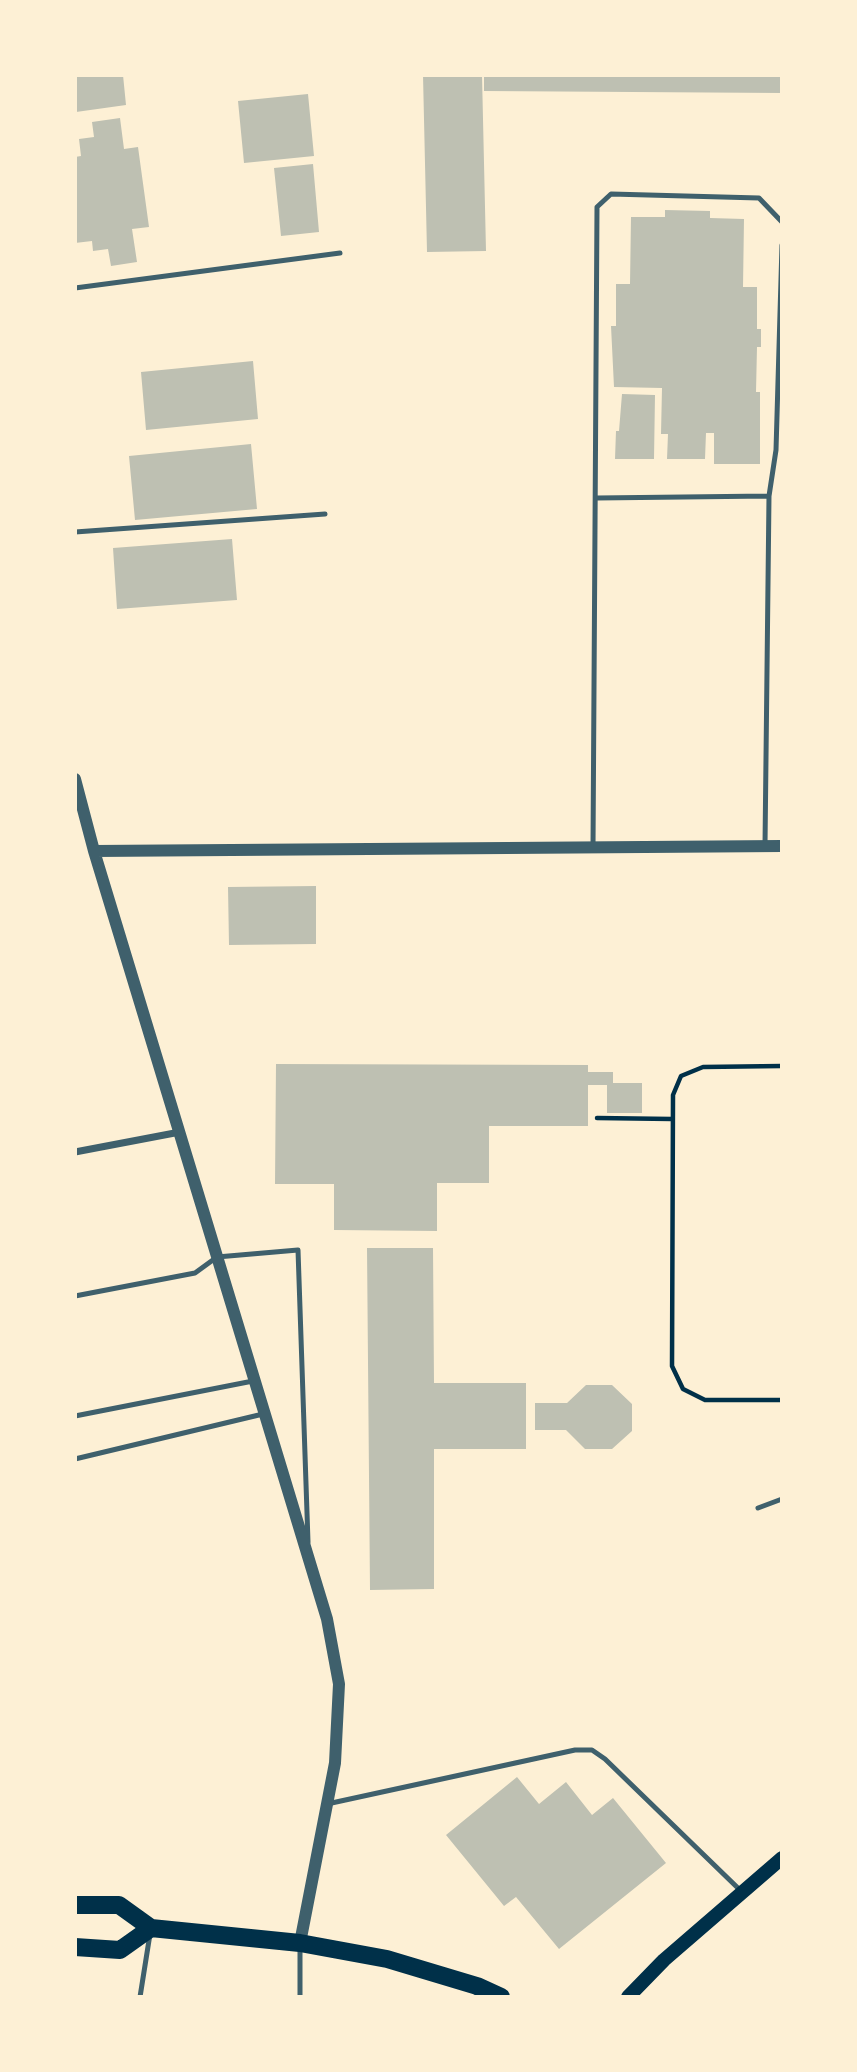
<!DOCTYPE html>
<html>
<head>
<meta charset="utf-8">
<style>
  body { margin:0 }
  #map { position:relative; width:857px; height:2072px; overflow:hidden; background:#fdf0d5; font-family:"Space Grotesk",sans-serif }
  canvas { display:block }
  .frame { position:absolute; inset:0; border:77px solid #fdf0d5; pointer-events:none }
</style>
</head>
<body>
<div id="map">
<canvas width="857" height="2072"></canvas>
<div class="frame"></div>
</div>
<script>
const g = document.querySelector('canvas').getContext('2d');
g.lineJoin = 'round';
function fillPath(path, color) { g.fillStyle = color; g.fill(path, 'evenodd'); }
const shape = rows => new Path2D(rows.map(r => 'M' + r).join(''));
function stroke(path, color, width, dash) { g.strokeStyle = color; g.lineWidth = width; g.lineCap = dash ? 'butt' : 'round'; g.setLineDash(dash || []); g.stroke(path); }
fillPath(shape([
  [75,75,123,75,126,105,76,112],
  [423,75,482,75,486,251,427,252],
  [484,75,782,75,782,93,484,91],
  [308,94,314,156,244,163,238,101],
  [120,118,124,149,138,147,149,227,132,229,137,262,111,266,108,249,93,251,92,241,75,243,75,157,81,156,79,139,94,137,92,122],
  [313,164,319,232,281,236,274,168],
  [665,210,710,211,710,218,744,219,743,287,757,287,757,329,761,329,761,347,757,347,756,392,760,392,760,464,714,464,714,433,706,433,705,459,667,459,668,434,661,434,662,388,614,387,611,326,616,326,616,284,630,284,631,217,665,217],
  [253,361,258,419,146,430,141,372],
  [622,394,655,395,654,459,615,459,616,431,619,431],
  [251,444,257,509,135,520,129,456],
  [232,539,237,600,117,609,113,548],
  [316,886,316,944,229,945,228,887],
  [276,1064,588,1065,588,1072,613,1072,613,1083,642,1083,642,1113,607,1113,607,1085,588,1085,588,1126,489,1126,489,1183,437,1183,437,1231,334,1230,334,1184,275,1184],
  [367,1248,433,1248,434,1383,526,1383,526,1449,434,1449,434,1589,370,1590],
  [586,1385,612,1385,632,1404,632,1431,612,1449,585,1449,566,1430,535,1430,535,1403,567,1403],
  [517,1777,539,1804,566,1782,592,1815,613,1798,666,1863,559,1949,516,1897,504,1906,446,1835]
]), '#bec0b2');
stroke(shape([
  [782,1066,703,1067,681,1076,673,1095,672,1366,683,1389,705,1400,782,1400],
  [597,1118,672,1119]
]), '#003049', 4.5);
stroke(shape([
  [75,288,340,253],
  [597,498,769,496],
  [75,532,325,514],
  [765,845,769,496,776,450,782,245],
  [593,847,597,207,611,194,759,198,782,222],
  [75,1296,195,1273,217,1257,298,1250,308,1542],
  [75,1416,253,1381],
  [75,1459,263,1414],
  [758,1508,782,1499],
  [327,1804,575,1750,592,1750,605,1759,741,1891],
  [140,1997,150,1934],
  [300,1997,300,1946]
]), '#3f606c', 5);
stroke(shape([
  [75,1152,180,1132]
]), '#3f606c', 7);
stroke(shape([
  [75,779,94,851,327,1619,339,1684,335,1763,300,1943],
  [94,851,782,846]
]), '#3f606c', 12);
stroke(shape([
  [628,1997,664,1960,782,1858]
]), '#003049', 14);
stroke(shape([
  [75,1905,119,1905,151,1928,300,1943,387,1959,477,1986,501,1997],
  [75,1947,120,1950,151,1928]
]), '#003049', 18);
</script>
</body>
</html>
